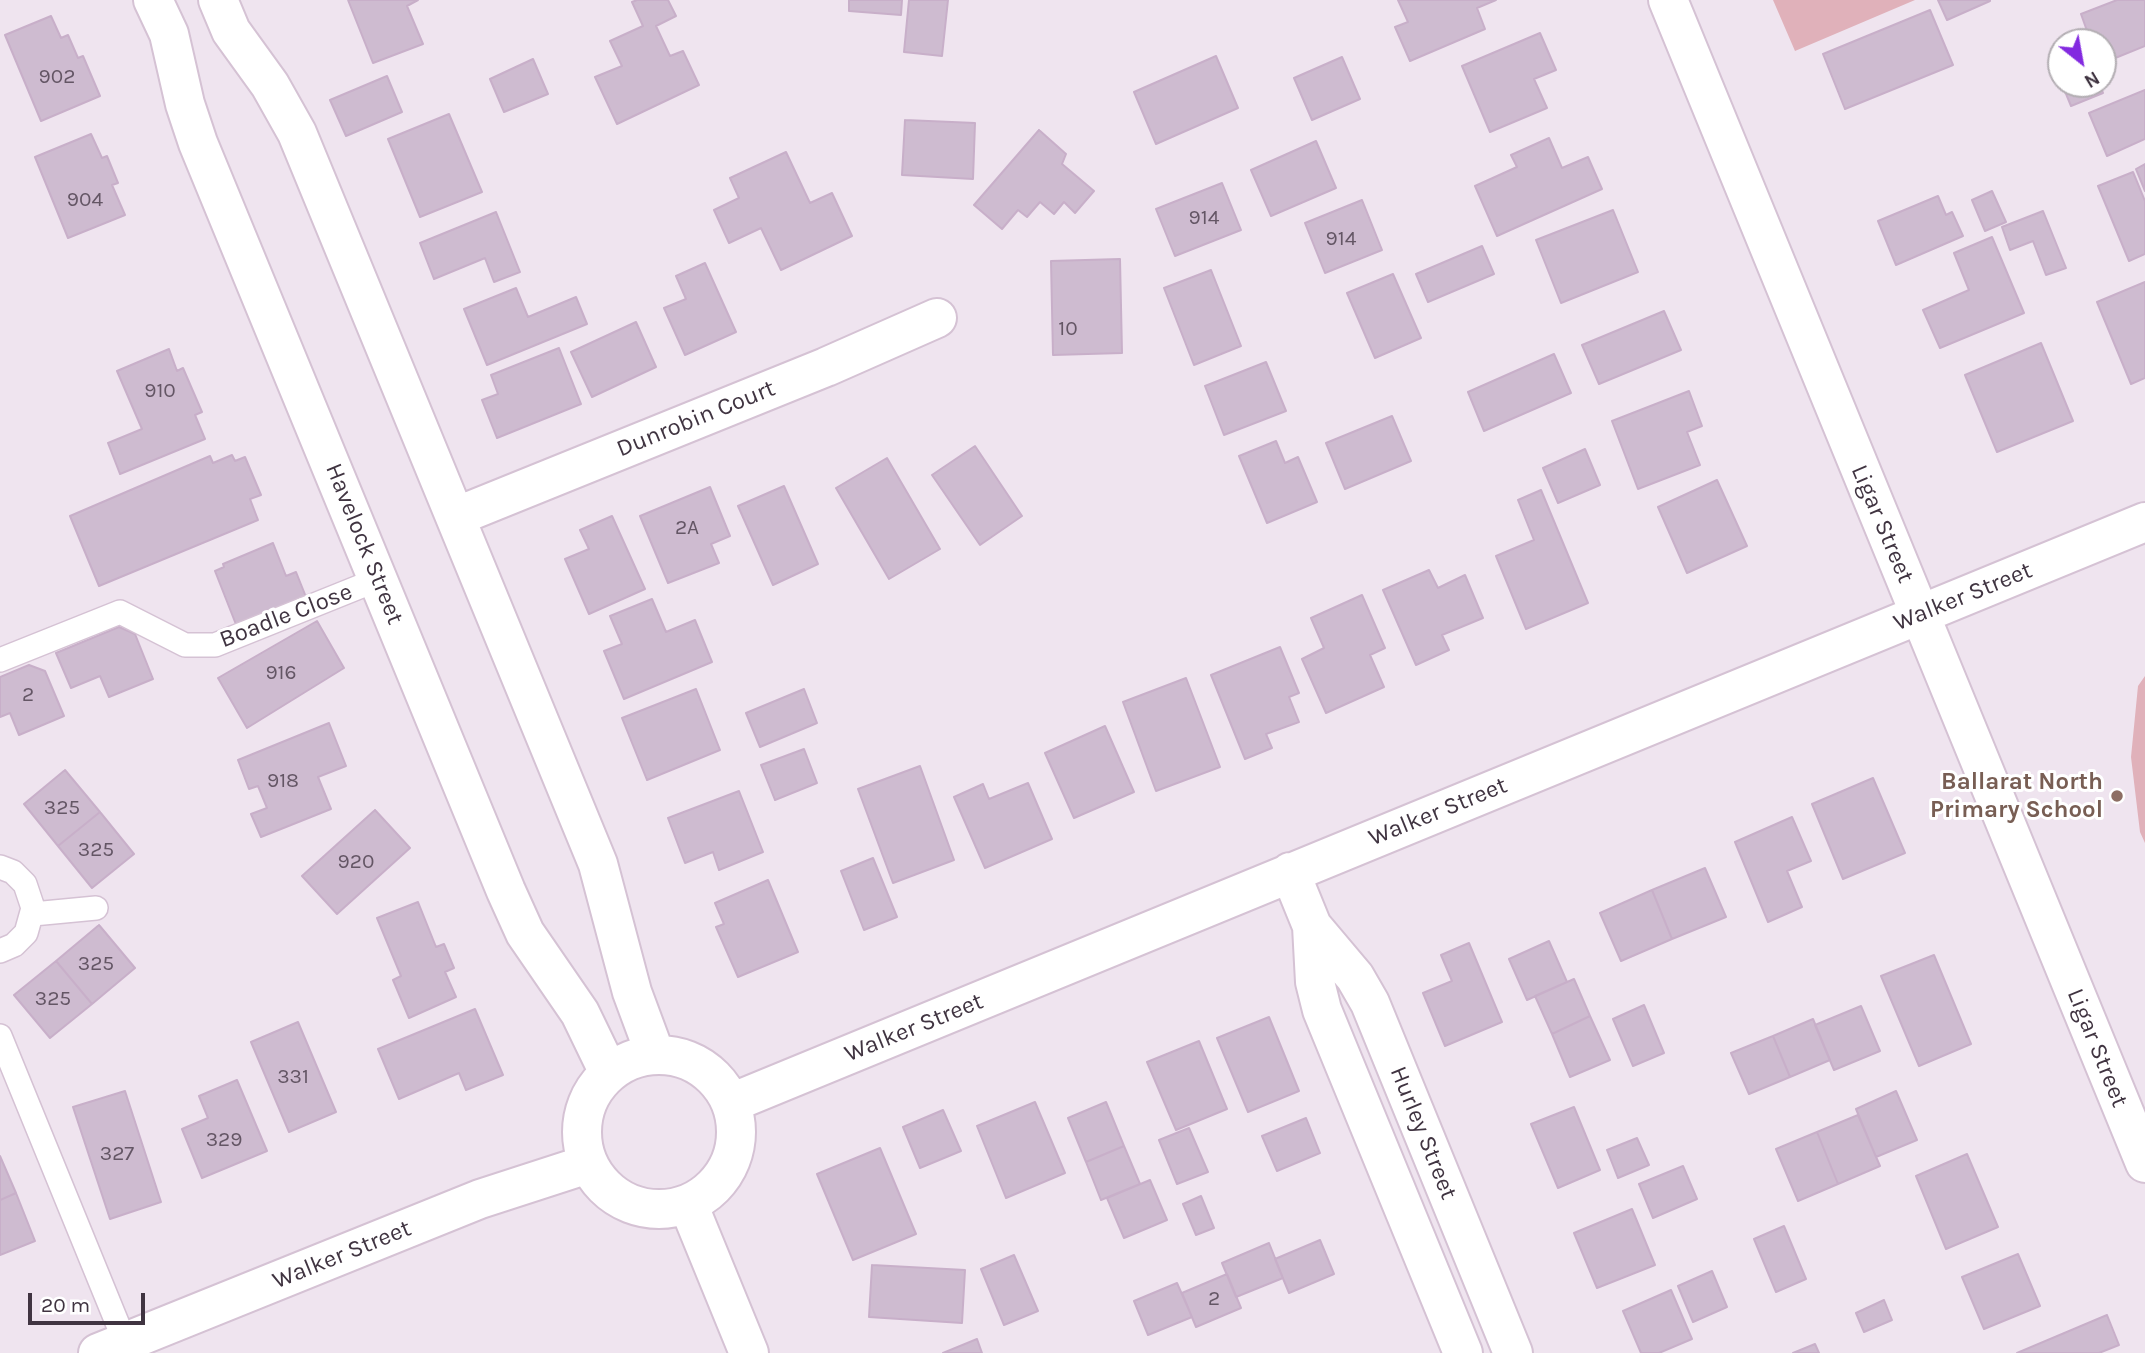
<!DOCTYPE html>
<html>
<head>
<meta charset="utf-8">
<style>
  body { margin:0 }
  #map { position:relative; width:2145px; height:1353px; overflow:hidden; background:#efe4ef; font-family:Karla,sans-serif }
  canvas { display:block }
  .north { position:absolute; left:2047px; top:28px; width:70px; height:70px; box-sizing:border-box; background:#fff; border:2px solid #b3aeb3; border-radius:50%; rotate:149deg; font-size:19px; font-weight:700; line-height:28px; text-align:center; color:#403441 }
  .north::after { content:''; display:block; margin:auto; width:24px; height:32px; background:#832ae0; clip-path:polygon(50% 0,100% 100%,50% 72%,0 100%) }
  .scale { position:absolute; left:28px; top:1293px; width:117px; height:32px; box-sizing:border-box; border:4px solid #403441; border-top:0; padding-left:9px; font-size:21px; line-height:24px; white-space:nowrap; color:#403441; -webkit-text-stroke:5px #fff; paint-order:stroke }
</style>
</head>
<body>
<div id="map">
<canvas width="2145" height="1353"></canvas>
<div class="north">N</div>
<div class="scale">20 m</div>
</div>
<script>
const g = document.querySelector('canvas').getContext('2d');
g.lineJoin = 'round';
function fillPath(path, color) { g.fillStyle = color; g.fill(path, 'evenodd'); }
const shape = rows => new Path2D(rows.map(r => 'M' + r).join(''));
function stroke(path, color, width, dash) { g.strokeStyle = color; g.lineWidth = width; g.lineCap = dash ? 'butt' : 'round'; g.setLineDash(dash || []); g.stroke(path); }
function write(font, color, halo, rows, align = 'center') {
  g.font = font + ' Karla,sans-serif'; g.lineWidth = 6; g.setLineDash([]); g.textBaseline = 'middle'; g.strokeStyle = halo; g.fillStyle = color; for (const [text, x, y, turn = 0] of rows) {
    g.save(); g.translate(x, y); g.rotate((+turn || 0) * Math.PI / 180); g.textAlign = isNaN(turn) ? turn : align; if (halo) g.strokeText(text, 0, 0); g.fillText(text, 0, 0); g.restore();
  }
}
fillPath(shape([
  [1773,0,1915,0,1795,51],
  [2145,676,2145,843,2140,832,2131,757,2138,686]
]), '#e0b1ba');
const building = shape([
  [348,0,418,0,407,6,423,44,373,63,348,0],
  [637,0,668,0,676,16,656,26,670,56,683,51,699,85,617,124,595,77,622,66,610,41,643,26,632,2,637,0],
  [849,0,902,0,901,15,849,11,849,0],
  [909,0,948,0,942,56,904,52,909,0],
  [1398,0,1496,0,1477,8,1485,29,1410,61,1395,27,1408,22,1398,0],
  [1938,0,1990,0,1990,1,1947,20,1938,0],
  [2117,0,2145,0,2145,46,2103,63,2103,42,2091,42,2081,14,2117,0],
  [1930,10,1953,65,1845,109,1823,54,1930,10],
  [51,16,61,38,68,35,78,58,83,56,100,96,41,121,5,35,51,16],
  [1540,33,1556,70,1534,79,1547,108,1490,132,1462,66,1540,33],
  [2061,53,2061,81,2051,57,2061,53],
  [1216,56,1238,108,1156,144,1134,92,1216,56],
  [1342,57,1360,99,1312,120,1294,78,1342,57],
  [533,59,548,94,504,112,490,79,533,59],
  [387,76,402,112,346,136,330,100,387,76],
  [2062,84,2100,84,2103,93,2071,106,2062,84],
  [2145,90,2145,139,2107,156,2089,113,2145,90],
  [449,114,482,192,420,217,388,139,449,114],
  [905,120,975,123,973,179,902,175,905,120],
  [1039,130,1066,154,1062,164,1094,191,1075,213,1064,202,1054,214,1040,202,1027,217,1018,210,1002,229,974,205,1039,130],
  [91,134,102,158,107,156,118,183,112,185,125,215,68,238,35,157,91,134],
  [1549,138,1562,168,1588,157,1602,189,1497,236,1475,186,1517,167,1511,155,1549,138],
  [1316,141,1336,188,1271,216,1251,170,1316,141],
  [786,152,810,203,832,193,852,236,781,270,761,228,729,243,714,210,739,198,730,178,786,152],
  [2145,164,2145,191,2136,169,2145,164],
  [2133,172,2145,201,2145,254,2129,261,2098,186,2133,172],
  [1222,183,1241,230,1175,256,1156,209,1222,183],
  [1992,191,2006,222,1985,231,1972,200,1992,191],
  [1938,196,1946,215,1952,212,1963,236,1896,265,1878,221,1938,196],
  [1362,200,1382,250,1325,273,1305,223,1362,200],
  [1613,210,1638,272,1561,303,1536,240,1613,210],
  [2043,211,2066,268,2046,275,2033,241,2010,250,2002,227,2043,211],
  [496,212,520,272,494,282,485,258,434,279,420,243,496,212],
  [1992,237,2024,313,1940,348,1923,310,1969,290,1954,253,1992,237],
  [1482,246,1494,274,1428,302,1416,274,1482,246],
  [1120,259,1122,353,1053,355,1051,261,1120,259],
  [705,263,736,332,685,355,664,308,686,299,676,276,705,263],
  [1211,270,1241,346,1194,365,1164,288,1211,270],
  [1393,274,1421,338,1375,358,1347,293,1393,274],
  [2145,282,2145,378,2131,384,2097,302,2145,282],
  [516,288,528,317,576,297,587,324,487,365,464,309,516,288],
  [1664,311,1681,350,1599,384,1582,345,1664,311],
  [636,322,656,367,592,397,571,352,636,322],
  [2041,343,2073,421,1997,452,1965,375,2041,343],
  [559,348,581,404,497,438,482,400,498,394,491,375,559,348],
  [169,349,177,371,183,368,202,412,195,415,205,439,120,474,108,443,142,429,117,371,169,349],
  [1554,354,1571,393,1484,431,1468,392,1554,354],
  [1266,362,1286,411,1224,435,1205,386,1266,362],
  [1689,391,1702,426,1687,432,1700,465,1638,489,1612,421,1689,391],
  [1392,416,1411,461,1345,489,1326,443,1392,416],
  [1276,441,1285,463,1298,457,1317,502,1267,523,1239,456,1276,441],
  [975,446,1022,516,980,545,932,475,975,446],
  [1585,449,1600,485,1558,503,1543,468,1585,449],
  [232,455,235,461,245,457,261,495,250,499,258,520,99,586,70,516,210,456,213,463,232,455],
  [887,458,940,549,889,579,836,488,887,458],
  [1717,480,1747,546,1687,573,1658,507,1717,480],
  [784,486,818,564,773,585,738,506,784,486],
  [710,487,730,536,711,544,719,563,668,583,640,516,710,487],
  [1541,490,1588,603,1526,629,1496,556,1534,540,1518,500,1541,490],
  [612,516,645,589,589,614,565,559,589,549,580,530,612,516],
  [273,543,286,576,296,572,308,602,237,627,215,571,224,567,223,564,273,543],
  [1429,570,1438,588,1465,575,1483,618,1442,635,1449,650,1416,665,1383,590,1429,570],
  [1362,595,1385,648,1370,655,1384,687,1326,713,1302,659,1324,648,1311,618,1362,595],
  [652,599,666,632,695,620,712,662,624,699,604,651,622,644,610,616,652,599],
  [317,621,344,668,247,728,218,678,317,621],
  [119,627,135,634,153,679,109,697,100,676,71,688,56,653,119,627],
  [1280,647,1299,693,1289,697,1299,722,1266,734,1272,748,1245,759,1211,675,1280,647],
  [29,665,45,671,64,716,19,735,10,713,0,717,0,677,29,665],
  [1186,678,1220,767,1156,791,1123,702,1186,678],
  [696,689,720,750,647,780,622,718,696,689],
  [804,689,817,723,760,747,746,713,804,689],
  [329,723,346,766,318,777,331,809,261,837,251,814,267,808,258,786,249,789,238,760,329,723],
  [1105,726,1134,792,1074,818,1045,753,1105,726],
  [804,749,817,783,775,800,761,765,804,749],
  [920,766,954,860,893,883,858,789,920,766],
  [65,770,100,812,58,846,24,804,65,770],
  [1873,778,1905,853,1843,879,1812,804,1873,778],
  [1028,783,1052,839,985,868,954,797,983,784,989,799,1028,783],
  [739,791,763,852,719,870,713,852,685,863,668,818,739,791],
  [375,810,410,848,337,914,302,876,375,810],
  [100,812,134,854,92,888,58,846,100,812],
  [1792,817,1811,861,1787,871,1802,907,1768,922,1735,842,1792,817],
  [873,858,897,917,864,930,841,871,873,858],
  [1705,868,1726,917,1672,939,1652,890,1705,868],
  [768,880,798,952,738,977,716,927,724,924,715,903,768,880],
  [1652,890,1672,939,1621,961,1600,913,1652,890],
  [418,902,436,947,444,944,454,968,445,972,456,997,409,1018,393,980,401,976,377,918,418,902],
  [99,925,135,968,92,1004,56,961,99,925],
  [1549,941,1567,982,1527,1000,1509,959,1549,941],
  [1469,943,1502,1022,1445,1046,1423,993,1452,981,1441,955,1469,943],
  [1934,955,1971,1044,1919,1066,1881,976,1934,955],
  [56,961,92,1004,50,1038,14,995,56,961],
  [1574,979,1590,1016,1552,1034,1535,996,1574,979],
  [1644,1005,1664,1053,1633,1066,1613,1019,1644,1005],
  [1861,1006,1880,1051,1834,1070,1815,1025,1861,1006],
  [475,1009,503,1075,466,1090,459,1073,399,1099,378,1049,475,1009],
  [1590,1016,1610,1060,1570,1077,1552,1034,1590,1016],
  [1269,1017,1299,1091,1248,1112,1217,1038,1269,1017],
  [1813,1019,1830,1060,1790,1077,1773,1036,1813,1019],
  [298,1022,336,1112,289,1132,251,1042,298,1022],
  [1773,1036,1790,1077,1749,1094,1731,1053,1773,1036],
  [1199,1041,1227,1109,1176,1130,1147,1062,1199,1041],
  [237,1080,267,1151,202,1178,182,1129,208,1118,199,1096,237,1080],
  [125,1091,161,1202,110,1219,73,1107,125,1091],
  [1896,1091,1917,1140,1876,1157,1856,1109,1896,1091],
  [1035,1102,1065,1173,1006,1198,977,1126,1035,1102],
  [1106,1102,1124,1146,1086,1162,1068,1118,1106,1102],
  [1574,1107,1600,1170,1558,1188,1531,1124,1574,1107],
  [943,1110,961,1151,920,1168,903,1127,943,1110],
  [1858,1115,1880,1166,1838,1184,1817,1132,1858,1115],
  [1306,1118,1320,1153,1277,1171,1262,1136,1306,1118],
  [1189,1128,1208,1172,1177,1184,1159,1140,1189,1128],
  [1817,1132,1838,1184,1798,1201,1776,1149,1817,1132],
  [1637,1138,1649,1165,1618,1178,1607,1150,1637,1138],
  [1124,1146,1140,1184,1101,1200,1086,1162,1124,1146],
  [880,1148,916,1234,853,1260,817,1174,880,1148],
  [1967,1154,1998,1227,1946,1249,1916,1176,1967,1154],
  [0,1156,16,1193,0,1200,0,1156],
  [1683,1166,1697,1199,1653,1218,1639,1184,1683,1166],
  [1150,1180,1167,1220,1124,1238,1107,1198,1150,1180],
  [16,1193,35,1241,0,1255,0,1200,16,1193],
  [1201,1196,1214,1228,1196,1235,1183,1204,1201,1196],
  [1632,1209,1655,1265,1597,1288,1574,1233,1632,1209],
  [1784,1226,1806,1279,1776,1292,1754,1239,1784,1226],
  [1320,1240,1334,1274,1289,1293,1275,1259,1320,1240],
  [1269,1243,1283,1278,1236,1297,1222,1263,1269,1243],
  [2018,1254,2040,1306,1984,1329,1962,1277,2018,1254],
  [1014,1255,1038,1311,1004,1325,981,1269,1014,1255],
  [872,1265,965,1270,962,1323,869,1317,872,1265],
  [1712,1271,1727,1307,1693,1322,1678,1286,1712,1271],
  [1227,1274,1241,1308,1196,1327,1182,1293,1227,1274],
  [1177,1283,1192,1317,1148,1335,1134,1301,1177,1283],
  [1671,1290,1692,1339,1659,1353,1641,1353,1623,1311,1671,1290],
  [1884,1300,1892,1320,1864,1332,1856,1313,1884,1300],
  [2107,1315,2119,1345,2099,1353,2017,1353,2107,1315],
  [977,1339,982,1353,943,1353,977,1339],
  [1815,1344,1819,1353,1793,1353,1815,1344]
]);
fillPath(building, '#cebbd0');
stroke(building, '#c8afc9', 2);
const lane = shape([
  [0,660,120,612,185,645,215,645,379,579],
  [0,867,13,872,25,884,33,908,26,933,14,945,0,951],
  [33,914,96,908],
  [0,1036,125,1342]
]);
const street = shape([
  [153,0,169,34,185,104,198,143,506,891,525,933,580,1013,609,1073],
  [218,0,231,31,270,85,297,133,598,864,632,992,655,1054],
  [1668,0,2145,1163],
  [455,517,826,367,937,318],
  [1290,872,1312,926,1355,977,1370,1003,1513,1353],
  [1312,926,1315,982,1322,1010,1463,1353],
  '582 1132a77 77 0 1 1 154 0a77 77 0 1 1-154 0Z',
  [731,1103,2145,522],
  [688,1204,749,1353],
  [98,1353,480,1199,588,1164]
]);
stroke(lane, '#d5c2d4', 26);
stroke(street, '#d5c2d4', 42);
stroke(lane, '#fff', 23);
stroke(street, '#fff', 38);
for (const [x, y, r, color] of [
  [2117,796,7,"#8d6e63"]
]) { const dot = new Path2D(); dot.arc(x, y, r, 0, 2 * Math.PI); g.fillStyle = color; g.fill(dot); stroke(dot, '#fff', 2.5); }
write('21px', '#645665', null, [
  ["902",57,77],
  ["904",85,200],
  ["914",1204,218],
  ["914",1341,239],
  ["10",1068,329],
  ["910",160,391],
  ["2A",687,528],
  ["916",281,673],
  ["2",28,695],
  ["918",283,781],
  ["325",62,808],
  ["325",96,850],
  ["920",356,862],
  ["325",96,964],
  ["325",53,999],
  ["331",293,1077],
  ["329",224,1140],
  ["327",117,1154],
  ["2",1214,1299]
]);
write('24px', '#403441', '#fff', [
  ["Dunrobin Court",696,419,-22],
  ["Ligar Street",1882,524,67],
  ["Havelock Street",364,544,68],
  ["Walker Street",1963,597,-22],
  ["Boadle Close",286,616,-21],
  ["Walker Street",1438,812,-22],
  ["Walker Street",914,1028,-22],
  ["Ligar Street",2097,1048,68],
  ["Hurley Street",1423,1133,68],
  ["Walker Street",342,1255,-22]
]);
write('bold 24px', '#785e54', '#fff', [
  ["Ballarat North",2103,782],
  ["Primary School",2103,810]
], 'right');
</script>
</body>
</html>
